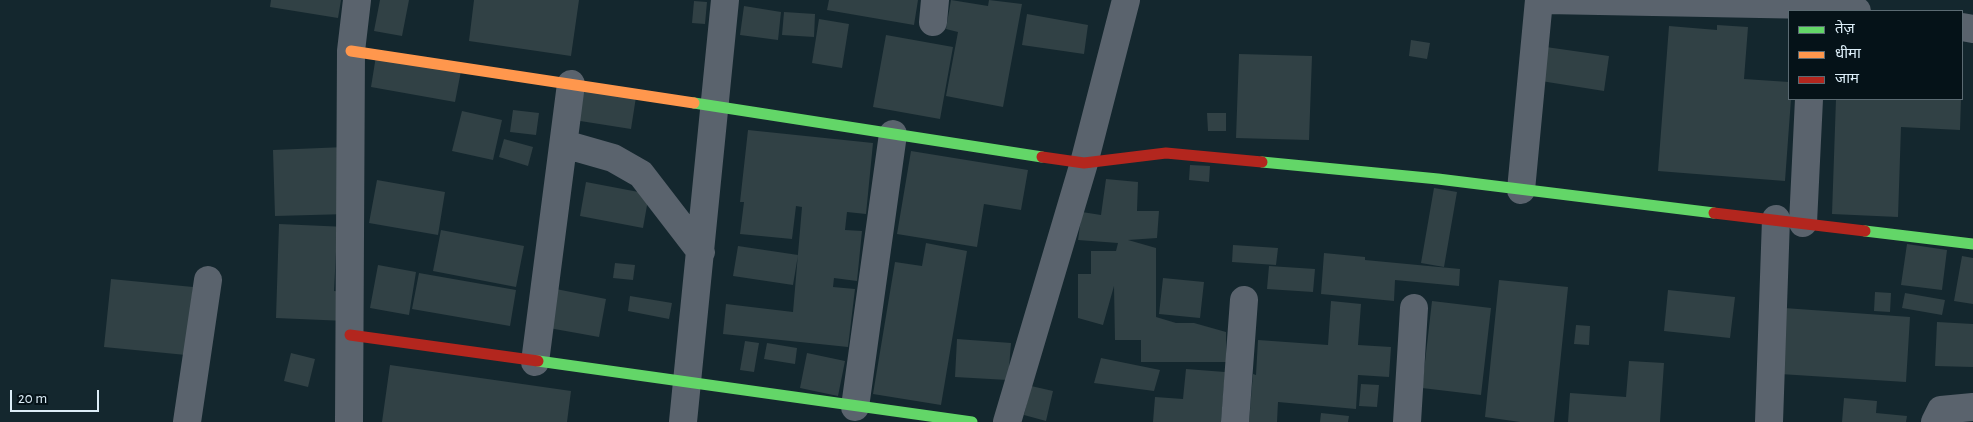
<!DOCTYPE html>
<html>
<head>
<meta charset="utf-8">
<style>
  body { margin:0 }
  #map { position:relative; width:1973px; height:422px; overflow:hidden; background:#14272e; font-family:"Alegreya Sans","Noto Sans Devanagari",sans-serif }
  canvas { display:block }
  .legend { position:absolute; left:1788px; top:10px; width:175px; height:90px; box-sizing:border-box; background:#051218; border:1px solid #5b6a72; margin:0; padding:6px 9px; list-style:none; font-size:15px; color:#ddeef8 }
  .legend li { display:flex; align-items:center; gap:10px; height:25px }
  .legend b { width:25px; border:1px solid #5b6a72 }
  .scale { position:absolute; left:10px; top:390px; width:89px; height:22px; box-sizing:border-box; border:2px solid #ddeef8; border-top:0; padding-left:6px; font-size:15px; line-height:18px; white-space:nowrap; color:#ddeef8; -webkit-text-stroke:4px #051218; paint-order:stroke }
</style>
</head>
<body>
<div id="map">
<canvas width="1973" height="422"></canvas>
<ul class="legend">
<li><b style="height:6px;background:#63d668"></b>तेज़</li>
<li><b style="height:6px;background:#ff974d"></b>धीमा</li>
<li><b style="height:6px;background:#b3261e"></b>जाम</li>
</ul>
<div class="scale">20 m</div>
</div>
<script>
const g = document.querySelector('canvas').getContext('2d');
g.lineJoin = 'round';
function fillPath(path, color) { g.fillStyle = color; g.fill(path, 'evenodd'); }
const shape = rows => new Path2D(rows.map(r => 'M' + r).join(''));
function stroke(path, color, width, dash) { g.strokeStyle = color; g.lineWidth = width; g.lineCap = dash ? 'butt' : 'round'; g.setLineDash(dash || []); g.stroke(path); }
fillPath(shape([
  [271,0,341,0,338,18,270,7],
  [380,0,409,0,402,36,374,31],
  [474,0,579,0,571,56,469,41],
  [829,0,918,0,914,25,827,10],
  [951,0,988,6,989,0,1022,4,1003,107,946,96,958,32,946,29],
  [694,1,707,2,705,24,692,23],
  [744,6,781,12,778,40,740,35],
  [784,12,815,14,814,37,782,35],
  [1027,14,1088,25,1084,54,1022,45],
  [819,19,849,24,842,68,812,63],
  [1717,25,1748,27,1744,79,1789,82,1789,99,1791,99,1785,181,1658,171,1669,26,1717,30],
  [886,35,953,47,940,119,873,107],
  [1411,40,1430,43,1427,59,1409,56],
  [1546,47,1609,56,1604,91,1541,81],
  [1239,54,1312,56,1309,140,1236,138],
  [376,56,461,71,455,102,371,87],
  [580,87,636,97,631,129,574,120],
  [1836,99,1961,99,1960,130,1901,127,1898,217,1832,214],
  [513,110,539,113,536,135,510,132],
  [462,111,502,120,493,160,452,151],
  [1207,113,1226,113,1226,131,1208,131],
  [748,130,873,143,866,214,847,212,845,230,862,231,857,281,834,278,833,287,855,289,848,347,723,334,726,304,793,312,802,207,796,206,792,239,740,234,744,202,740,202],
  [504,139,533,147,528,166,499,157],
  [345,147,348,214,275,216,273,150],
  [911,151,1028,170,1021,210,984,204,977,247,897,234],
  [1190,165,1210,166,1209,182,1189,180],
  [1106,179,1138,182,1137,211,1159,211,1157,238,1128,240,1156,248,1156,317,1176,323,1194,323,1226,332,1226,362,1141,362,1141,340,1115,340,1114,286,1103,325,1078,318,1078,274,1091,274,1091,251,1116,251,1118,243,1078,240,1082,212,1101,215],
  [377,180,445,192,438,235,369,223],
  [586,182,649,194,643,228,580,216],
  [1434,188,1457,192,1444,267,1421,263],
  [279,224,347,227,346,252,336,252,334,291,347,292,346,321,276,318],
  [441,230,524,246,516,287,433,271],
  [926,243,967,251,941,405,873,394,895,262,922,266],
  [1907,244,1947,250,1942,290,1901,285],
  [1233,245,1278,248,1276,265,1232,262],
  [738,246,798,255,793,285,733,276],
  [1324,253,1365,257,1365,260,1460,269,1459,286,1395,280,1394,301,1321,294],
  [1962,256,1973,258,1973,304,1954,301],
  [615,263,635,265,633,280,613,278],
  [378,265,416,272,409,315,370,308],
  [1269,266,1315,269,1313,292,1267,289],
  [419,273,516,290,510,326,412,309],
  [1163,278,1204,282,1200,318,1159,314],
  [111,279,193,287,186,355,104,347],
  [1499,280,1568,287,1554,422,1520,422,1485,417],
  [556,289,606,299,599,337,549,328],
  [1668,290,1735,297,1730,338,1664,331],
  [1875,292,1891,293,1890,312,1874,311],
  [1905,293,1945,300,1942,315,1902,308],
  [630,296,672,303,669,319,628,311],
  [1331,301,1361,304,1358,345,1391,347,1389,377,1358,375,1356,409,1278,402,1277,422,1249,422,1253,374,1256,375,1258,340,1328,345],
  [1432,301,1491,308,1481,395,1422,388],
  [1784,308,1910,317,1906,382,1780,374],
  [1937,322,1973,324,1973,367,1935,366],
  [1576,325,1590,326,1589,345,1574,344],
  [957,339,1011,343,1008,380,955,377],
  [745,341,759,343,754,372,740,370],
  [767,343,797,348,795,364,764,359],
  [291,353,315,359,308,387,284,381],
  [807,353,845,361,838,396,800,388],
  [1101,358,1160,370,1154,391,1094,383],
  [1629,361,1664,363,1660,422,1568,422,1570,393,1626,397],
  [390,365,571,391,567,422,382,422],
  [1186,369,1225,372,1221,422,1153,422,1155,397,1183,399],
  [1361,384,1379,385,1377,407,1359,406],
  [1031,386,1053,391,1046,421,1024,415],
  [1844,398,1877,401,1876,413,1907,416,1906,422,1842,422],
  [1321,413,1349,416,1348,422,1320,422]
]), '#314145');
stroke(shape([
  [1546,0,1814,5,1857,11],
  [933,22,935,0],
  [1962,27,1973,29],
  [564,144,613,158,641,174,701,252],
  [1521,190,1539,0],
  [1803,223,1809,99],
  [535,362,571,84],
  [855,407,893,134],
  [187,422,208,280],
  [349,422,351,51,357,0],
  [683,422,725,0],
  [1007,422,1084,163,1126,0],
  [1235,422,1244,300],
  [1407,422,1414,308],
  [1769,422,1776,219],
  [1935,422,1941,410,1973,407]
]), '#5a636d', 28);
stroke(shape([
  [694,103,1042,157],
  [1262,162,1438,179,1714,213],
  [1865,231,1973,244],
  [538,361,972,422]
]), '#63d668', 11);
stroke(shape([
  [351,51,694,103]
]), '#ff974d', 11);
stroke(shape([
  [1042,157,1084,163,1166,153,1262,162],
  [1714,213,1865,231],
  [350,335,538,361]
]), '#b3261e', 11);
</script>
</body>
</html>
